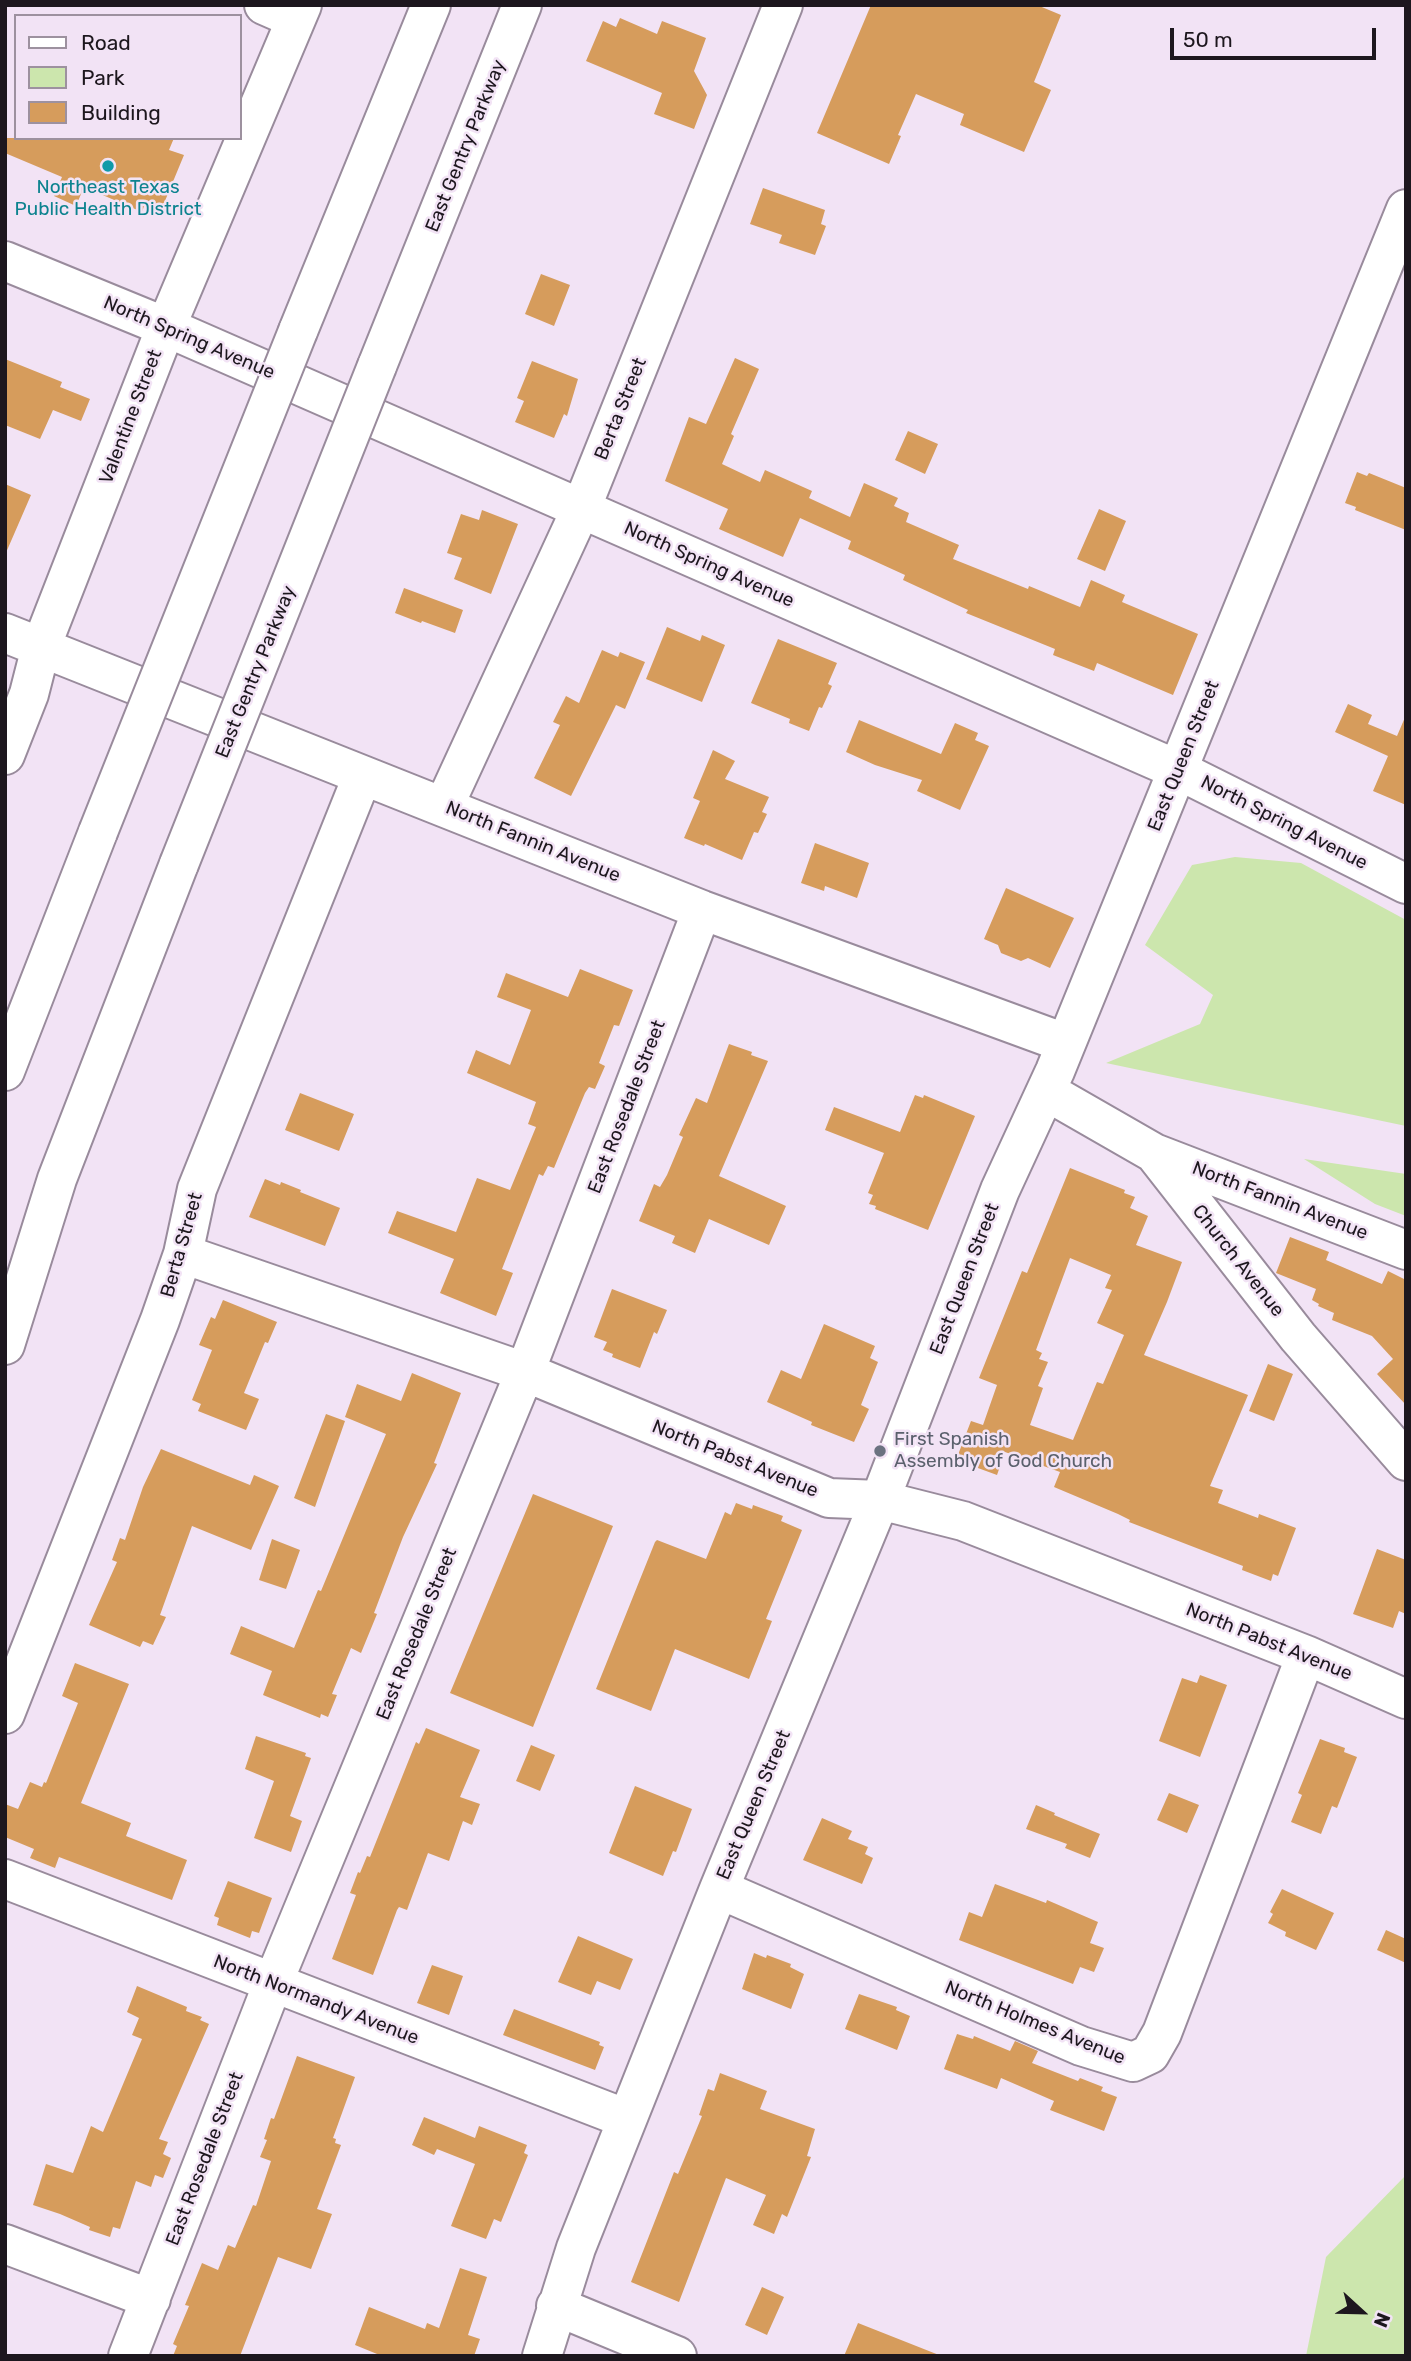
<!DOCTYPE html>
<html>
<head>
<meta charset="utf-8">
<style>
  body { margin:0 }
  #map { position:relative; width:1411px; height:2361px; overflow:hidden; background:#f2e3f5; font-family:Rubik,sans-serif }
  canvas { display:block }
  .frame { position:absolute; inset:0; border:7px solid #1d171e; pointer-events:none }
  .legend { position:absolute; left:14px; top:14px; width:228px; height:126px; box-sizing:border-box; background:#f2e3f5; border:2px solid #9d919f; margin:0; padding:9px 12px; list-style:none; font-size:21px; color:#1d171e }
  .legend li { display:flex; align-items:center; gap:14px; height:35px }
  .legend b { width:35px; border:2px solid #9d919f }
  .north { position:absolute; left:1327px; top:2277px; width:70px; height:70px; -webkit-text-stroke:5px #f2e3f5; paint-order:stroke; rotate:112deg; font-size:19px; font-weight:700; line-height:28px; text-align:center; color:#1d171e }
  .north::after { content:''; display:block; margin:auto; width:24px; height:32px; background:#1d171e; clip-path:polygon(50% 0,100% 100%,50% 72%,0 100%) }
  .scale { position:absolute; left:1170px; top:28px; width:206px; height:32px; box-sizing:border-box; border:4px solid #1d171e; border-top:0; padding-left:9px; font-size:21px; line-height:24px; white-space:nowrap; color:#1d171e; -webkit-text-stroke:5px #f2e3f5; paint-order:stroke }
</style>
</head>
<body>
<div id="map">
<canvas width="1411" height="2361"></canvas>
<div class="frame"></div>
<ul class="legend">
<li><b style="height:9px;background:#fff"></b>Road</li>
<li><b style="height:19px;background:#cce6ad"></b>Park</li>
<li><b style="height:19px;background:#d69c5c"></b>Building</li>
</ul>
<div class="north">N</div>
<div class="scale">50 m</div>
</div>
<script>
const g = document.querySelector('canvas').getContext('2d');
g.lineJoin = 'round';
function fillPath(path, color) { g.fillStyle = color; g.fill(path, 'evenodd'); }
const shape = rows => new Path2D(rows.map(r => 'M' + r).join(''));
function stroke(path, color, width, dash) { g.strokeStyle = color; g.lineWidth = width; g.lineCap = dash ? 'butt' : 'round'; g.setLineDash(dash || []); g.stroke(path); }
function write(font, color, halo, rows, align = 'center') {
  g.font = font + ' Rubik,sans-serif'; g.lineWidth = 5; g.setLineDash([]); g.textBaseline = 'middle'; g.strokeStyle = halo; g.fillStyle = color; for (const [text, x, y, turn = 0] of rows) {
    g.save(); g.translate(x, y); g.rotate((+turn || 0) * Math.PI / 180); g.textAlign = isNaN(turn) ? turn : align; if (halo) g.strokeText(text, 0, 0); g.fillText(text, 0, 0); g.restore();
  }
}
fillPath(shape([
  [1235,857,1301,863,1406,920,1406,1126,1106,1063,1200,1024,1213,995,1145,945,1192,865],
  [1304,1159,1406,1174,1406,1216,1375,1204],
  [1406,2175,1406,2356,1306,2356,1326,2257]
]), '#cce6ad');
fillPath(shape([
  [871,5,1037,5,1061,15,1034,82,1051,90,1024,152,960,125,964,114,916,94,898,135,901,136,889,164,817,133],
  [620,18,657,34,662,21,706,38,694,71,707,95,694,129,654,114,662,93,586,61,603,21,616,27],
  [5,138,174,138,169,150,184,155,160,213,144,206,142,212,84,187,76,206,54,196,62,177,5,153],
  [763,188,825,210,821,224,826,226,815,255,779,243,782,235,750,224],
  [541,274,570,285,554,326,525,314],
  [735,358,759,369,731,434,734,436,722,464,760,482,765,470,812,491,809,498,850,517,864,483,898,498,894,506,909,513,906,522,959,545,953,559,1028,589,1029,586,1080,607,1091,580,1125,595,1122,602,1198,634,1173,695,1097,663,1094,671,1053,655,1055,649,966,613,968,610,903,580,905,575,848,549,851,541,800,518,783,557,719,529,728,509,665,481,689,417,706,424],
  [5,359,62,382,60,387,90,399,81,421,53,410,40,439,5,425],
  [532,361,578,379,567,416,564,414,554,438,515,422,524,401,517,398],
  [908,431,938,444,925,474,895,460],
  [1357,472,1367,476,1369,473,1406,488,1406,530,1355,510,1356,507,1345,503],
  [5,484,31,495,5,555],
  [1099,509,1126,521,1105,571,1077,559],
  [482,510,518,524,491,594,454,579,462,558,447,553,461,514,479,520],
  [404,588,463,610,455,633,422,621,421,623,395,613],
  [667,627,700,641,702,635,725,645,702,702,646,679],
  [778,639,837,663,828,684,832,686,822,708,819,707,809,731,789,723,790,719,751,703],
  [602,650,618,657,620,652,645,662,625,709,616,705,571,796,534,778,560,725,553,722,566,696,579,703],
  [1348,704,1372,715,1368,724,1397,736,1406,715,1406,805,1373,791,1388,756,1335,732],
  [859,720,941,754,955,723,978,733,975,740,989,746,960,810,917,791,922,780,875,765,846,752],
  [713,750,735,761,725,779,769,797,762,812,767,814,758,833,754,832,742,860,705,844,704,846,684,838,700,801,693,798],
  [815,843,869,863,857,898,825,886,824,891,801,883],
  [1006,888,1074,918,1050,968,1028,958,1021,961,1001,953,998,945,984,939],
  [580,969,633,990,619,1026,614,1025,599,1063,605,1066,595,1089,589,1087,585,1093,554,1168,548,1166,543,1176,539,1174,502,1269,513,1273,496,1316,440,1293,454,1259,388,1233,397,1211,456,1232,477,1178,510,1190,536,1127,528,1124,536,1102,467,1073,476,1050,510,1065,531,1010,497,997,506,973,568,997],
  [729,1044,752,1052,751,1055,768,1061,719,1176,786,1206,769,1245,709,1219,695,1253,672,1243,675,1236,639,1221,654,1184,660,1187,667,1175,683,1137,679,1135,696,1098,707,1103],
  [300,1093,354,1114,339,1151,285,1130],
  [915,1095,923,1098,924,1095,975,1116,928,1230,875,1209,876,1206,869,1204,873,1195,868,1193,884,1153,825,1130,834,1107,900,1132],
  [1070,1168,1125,1190,1124,1193,1135,1197,1130,1208,1148,1216,1136,1245,1182,1262,1167,1302,1144,1355,1248,1395,1210,1486,1223,1490,1218,1503,1258,1518,1259,1514,1296,1528,1278,1576,1273,1574,1271,1581,1242,1570,1243,1566,1129,1522,1130,1520,1118,1514,1054,1487,1060,1472,1005,1452,997,1475,956,1460,971,1421,983,1425,997,1385,979,1378,1022,1271,1027,1273],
  [1070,1258,1111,1275,1105,1288,1112,1290,1097,1323,1124,1335,1103,1384,1097,1382,1073,1440,1030,1425,1043,1388,1038,1386,1048,1362,1039,1359,1042,1353,1036,1350],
  [265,1179,280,1185,281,1182,301,1190,300,1192,340,1208,325,1246,249,1217],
  [1290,1237,1329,1252,1326,1260,1382,1284,1388,1271,1406,1280,1406,1405,1377,1374,1393,1359,1372,1336,1332,1320,1334,1313,1318,1306,1319,1304,1312,1300,1316,1289,1276,1273],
  [612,1289,667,1310,657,1334,654,1332,640,1368,612,1357,613,1354,603,1350,607,1342,594,1337],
  [223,1300,277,1322,268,1343,265,1342,244,1393,259,1399,246,1430,198,1411,201,1404,192,1400,212,1350,199,1345,211,1317,215,1319],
  [824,1324,875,1346,870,1358,878,1362,861,1405,869,1409,854,1442,811,1425,812,1422,767,1402,781,1370,801,1379],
  [1268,1364,1293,1374,1274,1421,1249,1411],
  [412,1373,461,1393,434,1463,437,1464,403,1537,374,1613,377,1614,361,1653,351,1648,332,1694,337,1695,328,1717,321,1714,320,1718,263,1695,272,1671,230,1654,241,1626,294,1648,318,1590,321,1591,386,1434,345,1417,357,1384,401,1401],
  [326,1414,345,1421,315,1507,294,1498],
  [161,1449,250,1485,254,1475,279,1486,251,1550,192,1526,160,1615,166,1617,153,1645,143,1641,140,1647,89,1625,117,1562,112,1560,120,1538,125,1540,143,1487],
  [533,1494,613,1526,533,1727,450,1693],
  [736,1503,752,1509,753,1505,783,1516,781,1521,802,1530,766,1619,772,1621,749,1679,675,1649,651,1711,596,1689,655,1542,657,1540,706,1559,725,1512,731,1515],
  [272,1539,300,1550,286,1589,259,1580],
  [1377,1549,1406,1560,1406,1614,1399,1611,1393,1628,1353,1614],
  [75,1663,129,1684,81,1803,131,1823,126,1836,187,1860,172,1900,59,1857,55,1868,30,1858,34,1849,5,1837,5,1804,18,1809,30,1782,42,1787,44,1782,46,1783,78,1703,62,1696],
  [1200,1675,1227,1685,1200,1757,1159,1741,1182,1678,1197,1683],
  [426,1728,480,1750,460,1797,480,1804,472,1825,463,1821,449,1861,428,1853,407,1910,399,1907,397,1910,373,1975,332,1959,356,1895,350,1893,358,1872,360,1873,367,1856,370,1857,416,1742,419,1744],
  [256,1736,306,1753,305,1756,311,1758,290,1816,302,1821,291,1852,254,1838,274,1781,245,1769],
  [1320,1739,1345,1748,1344,1752,1357,1757,1337,1808,1332,1806,1321,1834,1291,1822,1302,1795,1298,1793],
  [531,1745,555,1755,540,1791,516,1781],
  [635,1786,692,1809,676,1852,673,1851,663,1876,609,1853],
  [1169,1793,1199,1805,1187,1833,1157,1820],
  [1036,1805,1055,1813,1054,1815,1100,1834,1090,1858,1065,1848,1067,1844,1026,1829],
  [822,1818,852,1831,848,1839,868,1847,865,1854,873,1858,862,1884,803,1860],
  [228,1881,272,1898,259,1933,252,1931,250,1938,217,1925,219,1918,214,1916],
  [995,1884,1046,1903,1047,1900,1098,1922,1090,1943,1104,1948,1094,1972,1080,1967,1073,1984,959,1940,969,1912,982,1917],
  [1282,1889,1334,1913,1316,1950,1285,1936,1286,1932,1268,1923,1273,1914,1270,1912],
  [1386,1930,1406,1939,1406,1963,1377,1950],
  [578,1936,633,1959,620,1990,597,1981,591,1995,558,1982],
  [754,1953,766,1958,767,1955,791,1964,790,1967,804,1974,791,2009,742,1989],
  [432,1965,463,1976,449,2015,417,2003],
  [137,1986,187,2007,186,2011,202,2017,200,2020,209,2024,159,2139,168,2142,163,2154,171,2158,163,2178,155,2175,151,2187,136,2181,120,2229,113,2227,110,2237,89,2230,90,2227,60,2214,33,2205,46,2164,73,2173,91,2126,103,2132,142,2039,132,2035,139,2018,127,2012],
  [859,1994,897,2007,896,2010,910,2016,897,2050,845,2029],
  [514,2009,600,2042,599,2045,604,2047,595,2070,503,2035],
  [957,2034,973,2039,974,2036,1010,2051,1015,2041,1038,2051,1032,2063,1078,2081,1080,2078,1103,2087,1101,2091,1117,2097,1104,2131,1050,2110,1054,2101,1001,2078,997,2089,944,2069],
  [297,2056,355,2077,333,2138,336,2139,335,2143,341,2145,317,2209,332,2214,311,2269,278,2257,240,2356,173,2356,177,2346,173,2344,189,2306,185,2305,202,2263,218,2270,228,2245,235,2248,253,2205,256,2206,271,2161,260,2157,267,2140,264,2139,271,2118,274,2119],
  [720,2073,767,2091,760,2109,815,2129,807,2156,811,2157,787,2217,782,2214,774,2234,753,2225,766,2195,726,2178,679,2302,631,2282,674,2172,678,2174,702,2116,699,2115,708,2089,714,2091],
  [424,2117,475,2138,479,2126,527,2145,524,2153,528,2155,501,2222,494,2219,486,2239,451,2226,475,2164,437,2149,434,2155,412,2145],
  [460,2268,487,2277,468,2335,480,2339,474,2356,382,2356,355,2345,369,2307,425,2329,427,2323,439,2328],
  [762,2287,784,2297,767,2335,745,2325],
  [858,2323,939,2355,939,2356,844,2356]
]), '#d69c5c');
const minor = shape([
  [264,5,296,19],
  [5,261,166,327,1178,770,1406,884],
  [5,633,702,910,1065,1043],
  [5,755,29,694,41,647,166,327,302,5],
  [444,806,581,509,783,5],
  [1046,1091,1154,1153,1298,1337,1406,1461],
  [1154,1153,1406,1250],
  [183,1254,525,1372,829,1498,880,1500,963,1521,1306,1655,1406,1699],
  [5,1714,160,1320,183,1254,197,1189,362,777],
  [5,1879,627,2119],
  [719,1889,1081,2046,1133,2062,1150,2054,1162,2033,1306,1655],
  [5,2244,151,2299],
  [556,2306,677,2356],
  [128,2356,273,1983,525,1372,702,910],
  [542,2356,576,2248,719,1889,880,1500,1000,1190,1055,1071,1406,209]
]);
const major = shape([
  [298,331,431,5],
  [377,366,522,5],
  [5,1071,98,832],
  [5,1345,57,1179,179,864]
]);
stroke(minor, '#998b9c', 42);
stroke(major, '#998b9c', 42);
stroke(minor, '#fff', 38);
stroke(major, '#fff', 38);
const majorBridge = shape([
  [98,832,298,331],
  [179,864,377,366]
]);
stroke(majorBridge, '#998b9c', 42, []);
stroke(majorBridge, '#fff', 38);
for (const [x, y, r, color] of [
  [108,166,7,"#0f9aa8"],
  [880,1451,7,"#6b7280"]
]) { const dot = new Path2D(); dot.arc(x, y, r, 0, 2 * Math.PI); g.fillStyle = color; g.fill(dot); stroke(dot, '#f2e3f5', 2.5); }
write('19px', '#1d171e', '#f2e3f5', [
  ["East Gentry Parkway",466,146,-68],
  ["North Spring Avenue",189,338,23],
  ["Berta Street",621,409,-68],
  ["Valentine Street",131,417,-69],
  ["North Spring Avenue",709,565,24],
  ["East Gentry Parkway",256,672,-68],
  ["East Queen Street",1184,756,-68],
  ["North Spring Avenue",1284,823,27],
  ["North Fannin Avenue",533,842,22],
  ["East Rosedale Street",627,1107,-69],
  ["North Fannin Avenue",1280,1201,21],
  ["Berta Street",182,1245,-74],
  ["Church Avenue",1238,1261,52],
  ["East Queen Street",965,1279,-69],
  ["North Pabst Avenue",735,1459,22],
  ["East Rosedale Street",417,1634,-68],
  ["North Pabst Avenue",1269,1642,22],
  ["East Queen Street",754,1805,-67],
  ["North Normandy Avenue",316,2000,21],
  ["North Holmes Avenue",1035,2023,22],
  ["East Rosedale Street",205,2159,-69]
]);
write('19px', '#0d838f', '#f2e3f5', [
  ["Northeast Texas",108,188],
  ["Public Health District",108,210]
]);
write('19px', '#5b616d', '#f2e3f5', [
  ["First Spanish",894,1440],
  ["Assembly of God Church",894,1462]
], 'left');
</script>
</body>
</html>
